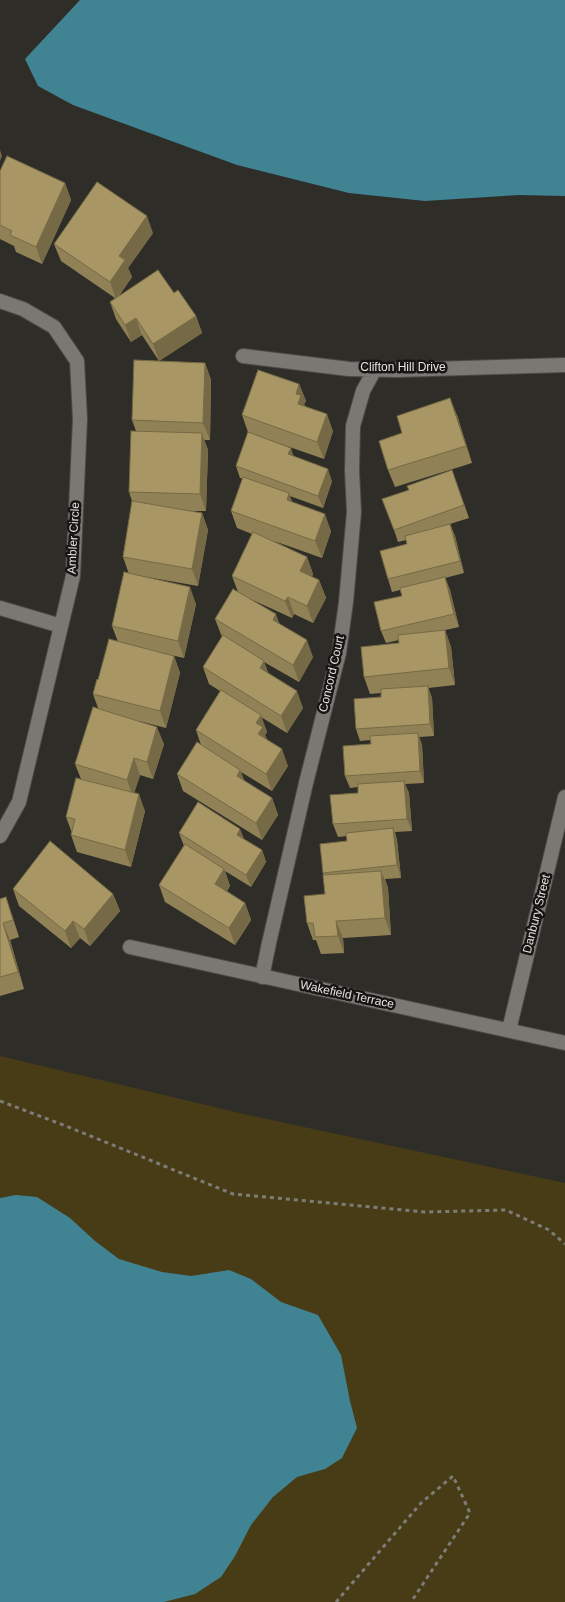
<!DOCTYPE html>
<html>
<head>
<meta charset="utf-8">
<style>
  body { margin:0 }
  canvas { display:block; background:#2e2d28 }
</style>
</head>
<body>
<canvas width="565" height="1602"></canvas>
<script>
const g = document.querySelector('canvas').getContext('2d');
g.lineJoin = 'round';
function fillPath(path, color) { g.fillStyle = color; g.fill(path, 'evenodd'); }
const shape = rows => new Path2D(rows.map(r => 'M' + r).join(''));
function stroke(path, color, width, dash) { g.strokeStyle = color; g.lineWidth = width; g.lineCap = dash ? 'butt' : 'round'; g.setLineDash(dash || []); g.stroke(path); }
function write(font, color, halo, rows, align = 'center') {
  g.font = font + ' Helvetica,sans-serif'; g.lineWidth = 5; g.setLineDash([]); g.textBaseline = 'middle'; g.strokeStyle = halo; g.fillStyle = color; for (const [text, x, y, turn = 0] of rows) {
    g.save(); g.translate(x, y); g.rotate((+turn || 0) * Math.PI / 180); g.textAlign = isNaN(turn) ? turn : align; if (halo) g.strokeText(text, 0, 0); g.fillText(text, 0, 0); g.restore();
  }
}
fillPath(shape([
  [0,1056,248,1115,565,1183,565,1602,0,1602]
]), '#473c15');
fillPath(shape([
  [80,0,565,0,565,196,519,195,425,201,349,193,237,165,73,105,38,86,25,59],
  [16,1195,37,1197,70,1218,95,1241,119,1259,162,1272,191,1276,229,1270,251,1279,281,1302,318,1315,341,1355,350,1401,357,1428,342,1458,325,1469,297,1477,273,1497,251,1525,235,1556,221,1577,195,1594,164,1602,0,1602,0,1198]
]), '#408393');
const minor = shape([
  [0,301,23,309,54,327,77,361,80,419,73,576,19,802,0,836],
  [243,356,349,369,398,370,565,365],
  [0,608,61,626],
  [130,947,565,1043],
  [262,977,269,943,306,783,339,653,346,602,354,512,352,471,353,426,363,391,375,369],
  [509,1030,565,797]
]);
stroke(minor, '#4c4b47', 16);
stroke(shape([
  [0,1101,66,1126,233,1194,425,1212,506,1210,549,1230,565,1244],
  [336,1602,421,1503,453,1476,470,1513,411,1602]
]), '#7d7c78', 3, [4, 4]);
stroke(minor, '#7a7873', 14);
fillPath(shape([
  [0,171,65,183,71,200,42,264,16,252,14,246,0,239],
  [153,233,128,268,132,277,119,296,174,293,196,316,202,333,159,361,142,335,131,342,116,319,110,302,115,298,61,261,54,244],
  [205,363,211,380,210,440,204,440,208,450,206,511,187,511,202,513,208,530,198,586,135,575,196,604,184,658,148,650,174,656,180,673,166,728,139,721,164,744,153,779,140,775,134,793,145,811,131,867,77,852,71,835,72,833,66,817,81,779,75,764,98,708,93,694,98,680,118,642,112,626,129,574,123,557,132,501,129,492,136,431,132,420],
  [299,384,306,401,304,404,305,406,333,431,324,459,258,436,294,457,332,481,323,508,290,496,292,502,331,531,322,558,274,541,307,557,313,574,312,577,319,580,326,598,313,623,294,614,292,618,246,597,280,624,313,657,299,682,264,662,268,673,303,708,287,733,261,717,267,732,265,735,267,740,288,766,272,791,241,772,244,781,272,798,278,815,262,840,183,791,177,774,201,745,196,730,220,691,209,684,203,667,222,637,215,619,238,592,232,576,252,534,237,528,231,511,243,479,240,478,236,466,248,432,242,415],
  [457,415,472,463,395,487,388,470],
  [452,470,469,518,450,524,455,536,464,573,445,578,450,590,459,627,441,631,445,630,451,647,455,685,428,688,432,698,434,736,419,737,422,745,424,783,405,784,409,793,412,831,395,832,397,840,401,878,385,879,388,888,391,935,343,938,344,953,321,954,316,940,313,940,307,923,325,894,323,873,347,841,347,836,338,837,333,824,358,793,358,787,350,788,345,776,371,744,371,740,360,741,356,729,381,697,381,693,370,694,364,677,399,643,399,640,386,643,381,631,402,596,400,590,392,592,388,579,407,544,406,540,398,542,394,530,409,490],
  [179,833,244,839,262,850,266,862,251,887,225,871,230,886,227,891,245,903,251,920,235,945,165,902,159,885,184,846],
  [13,889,113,894,120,911,90,946,80,938,71,948,19,906],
  [0,899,12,915,19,937,10,940,24,989,0,996]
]), '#908256');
fillPath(shape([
  [0,150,2,156,0,161],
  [65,183,71,200,42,264,36,247],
  [147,216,153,233,128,268,132,277,116,299,110,282,119,256],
  [196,316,202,333,159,361,153,344],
  [136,318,142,335,131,342,125,325],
  [205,363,211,380,210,440,203,423],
  [299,384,306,401,304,404,307,412,298,404,296,394],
  [450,398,457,415,472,463,466,446],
  [327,414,333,431,324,459,317,442],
  [202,433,208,450,206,511,200,494],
  [291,448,295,460,288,454],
  [328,469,332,481,323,508,318,496],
  [289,493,295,510,287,500],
  [202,513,208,530,198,586,192,569],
  [325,514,331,531,322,558,315,541],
  [450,524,455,536,464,573,460,561],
  [307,557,313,574,306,588,300,571],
  [445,577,450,590,459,627,454,614],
  [319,580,326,598,313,623,307,606],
  [190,587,196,604,184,658,178,641],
  [288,597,294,614,292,618,285,601],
  [276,614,282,631,273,620],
  [445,630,451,647,455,685,449,668],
  [307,640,313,657,299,682,293,665],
  [174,656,180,673,166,728,160,711],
  [264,661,270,678,260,668],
  [428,686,432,698,434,736,430,724],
  [297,691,303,708,287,733,281,716],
  [261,715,267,732,265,735,269,744,258,734,256,723],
  [157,727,164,744,153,779,147,762],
  [418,733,422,745,424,783,420,771],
  [282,749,288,766,272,791,266,774],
  [134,758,140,775,133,797,127,780],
  [240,770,247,787,237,776],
  [404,781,409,793,412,831,407,819],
  [139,794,145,811,131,867,125,850],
  [272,798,278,815,262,840,256,823],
  [393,828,397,840,401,878,397,865],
  [240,829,245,841,237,835],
  [262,850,266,862,251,887,246,875],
  [224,869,230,886,221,901,215,884],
  [381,871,388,888,391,935,385,918],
  [113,894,120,911,90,946,84,929],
  [6,897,12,915,19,937,13,920],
  [245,903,251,920,235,945,229,928],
  [73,921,80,938,71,948,65,931],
  [336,921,343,938,344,953,338,936],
  [3,923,10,940,24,989,18,972]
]), '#766a46');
const building = shape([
  [7,156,65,183,36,247,10,235,12,231,0,225,0,171,7,156],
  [97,182,147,216,119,256,125,260,110,282,54,244,97,182],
  [158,270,174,293,178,290,196,316,153,344,136,318,125,325,110,302,158,270],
  [134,360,205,363,203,423,132,420,134,360],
  [258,370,299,384,296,394,301,395,298,404,327,414,317,442,242,415,258,370],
  [450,398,466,446,388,470,379,441,402,433,397,416,450,398],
  [131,431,202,433,200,494,129,492,131,431],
  [248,432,291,448,288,454,328,469,318,496,236,466,248,432],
  [452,470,464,505,394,530,382,499,409,490,407,486,452,470],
  [243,477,289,493,287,500,325,514,315,541,231,511,243,477],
  [132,501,202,513,192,569,123,557,132,501],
  [450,524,460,561,388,579,380,551,407,544,405,536,450,524],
  [253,532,307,557,300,571,319,580,307,606,288,597,285,601,232,576,253,532],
  [124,572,190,587,178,641,112,626,124,572],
  [445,577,454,614,381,631,374,602,402,596,400,588,445,577],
  [233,589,276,614,273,620,307,640,293,665,215,619,233,589],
  [445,630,449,668,364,677,361,647,399,643,398,635,445,630],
  [223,635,264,661,260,668,297,691,281,716,203,667,223,635],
  [109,639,174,656,160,711,93,694,97,679,98,680,109,639],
  [428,686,430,724,356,729,354,699,381,697,381,689,428,686],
  [221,690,261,715,256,723,263,727,258,734,282,749,266,774,196,730,221,690],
  [93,707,157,727,147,762,134,758,127,780,75,764,93,707],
  [418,733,420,771,345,776,343,746,371,744,370,736,418,733],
  [197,742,240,770,237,776,272,798,256,823,177,774,197,742],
  [76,778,139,794,125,850,71,835,75,819,66,817,76,778],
  [404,781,407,819,333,824,330,795,358,793,358,784,404,781],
  [198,802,240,829,237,835,262,850,246,875,179,833,198,802],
  [393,828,397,865,323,873,320,844,347,841,346,833,393,828],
  [50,841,113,894,84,929,73,921,65,931,13,889,50,841],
  [185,844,224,869,215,884,245,903,229,928,159,885,185,844],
  [381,871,385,918,336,921,338,936,315,937,313,923,307,923,304,896,325,894,323,875,381,871],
  [6,897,13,920,3,923,18,972,0,977,0,899,6,897]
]);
fillPath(building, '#a89764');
stroke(building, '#766a46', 1);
write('12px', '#e4e3e0', '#161513', [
  ["Clifton Hill Drive",403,368],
  ["Ambler Circle",74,538,-87],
  ["Concord Court",332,674,-77],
  ["Danbury Street",537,914,-76],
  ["Wakefield Terrace",347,995,12]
]);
</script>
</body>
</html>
